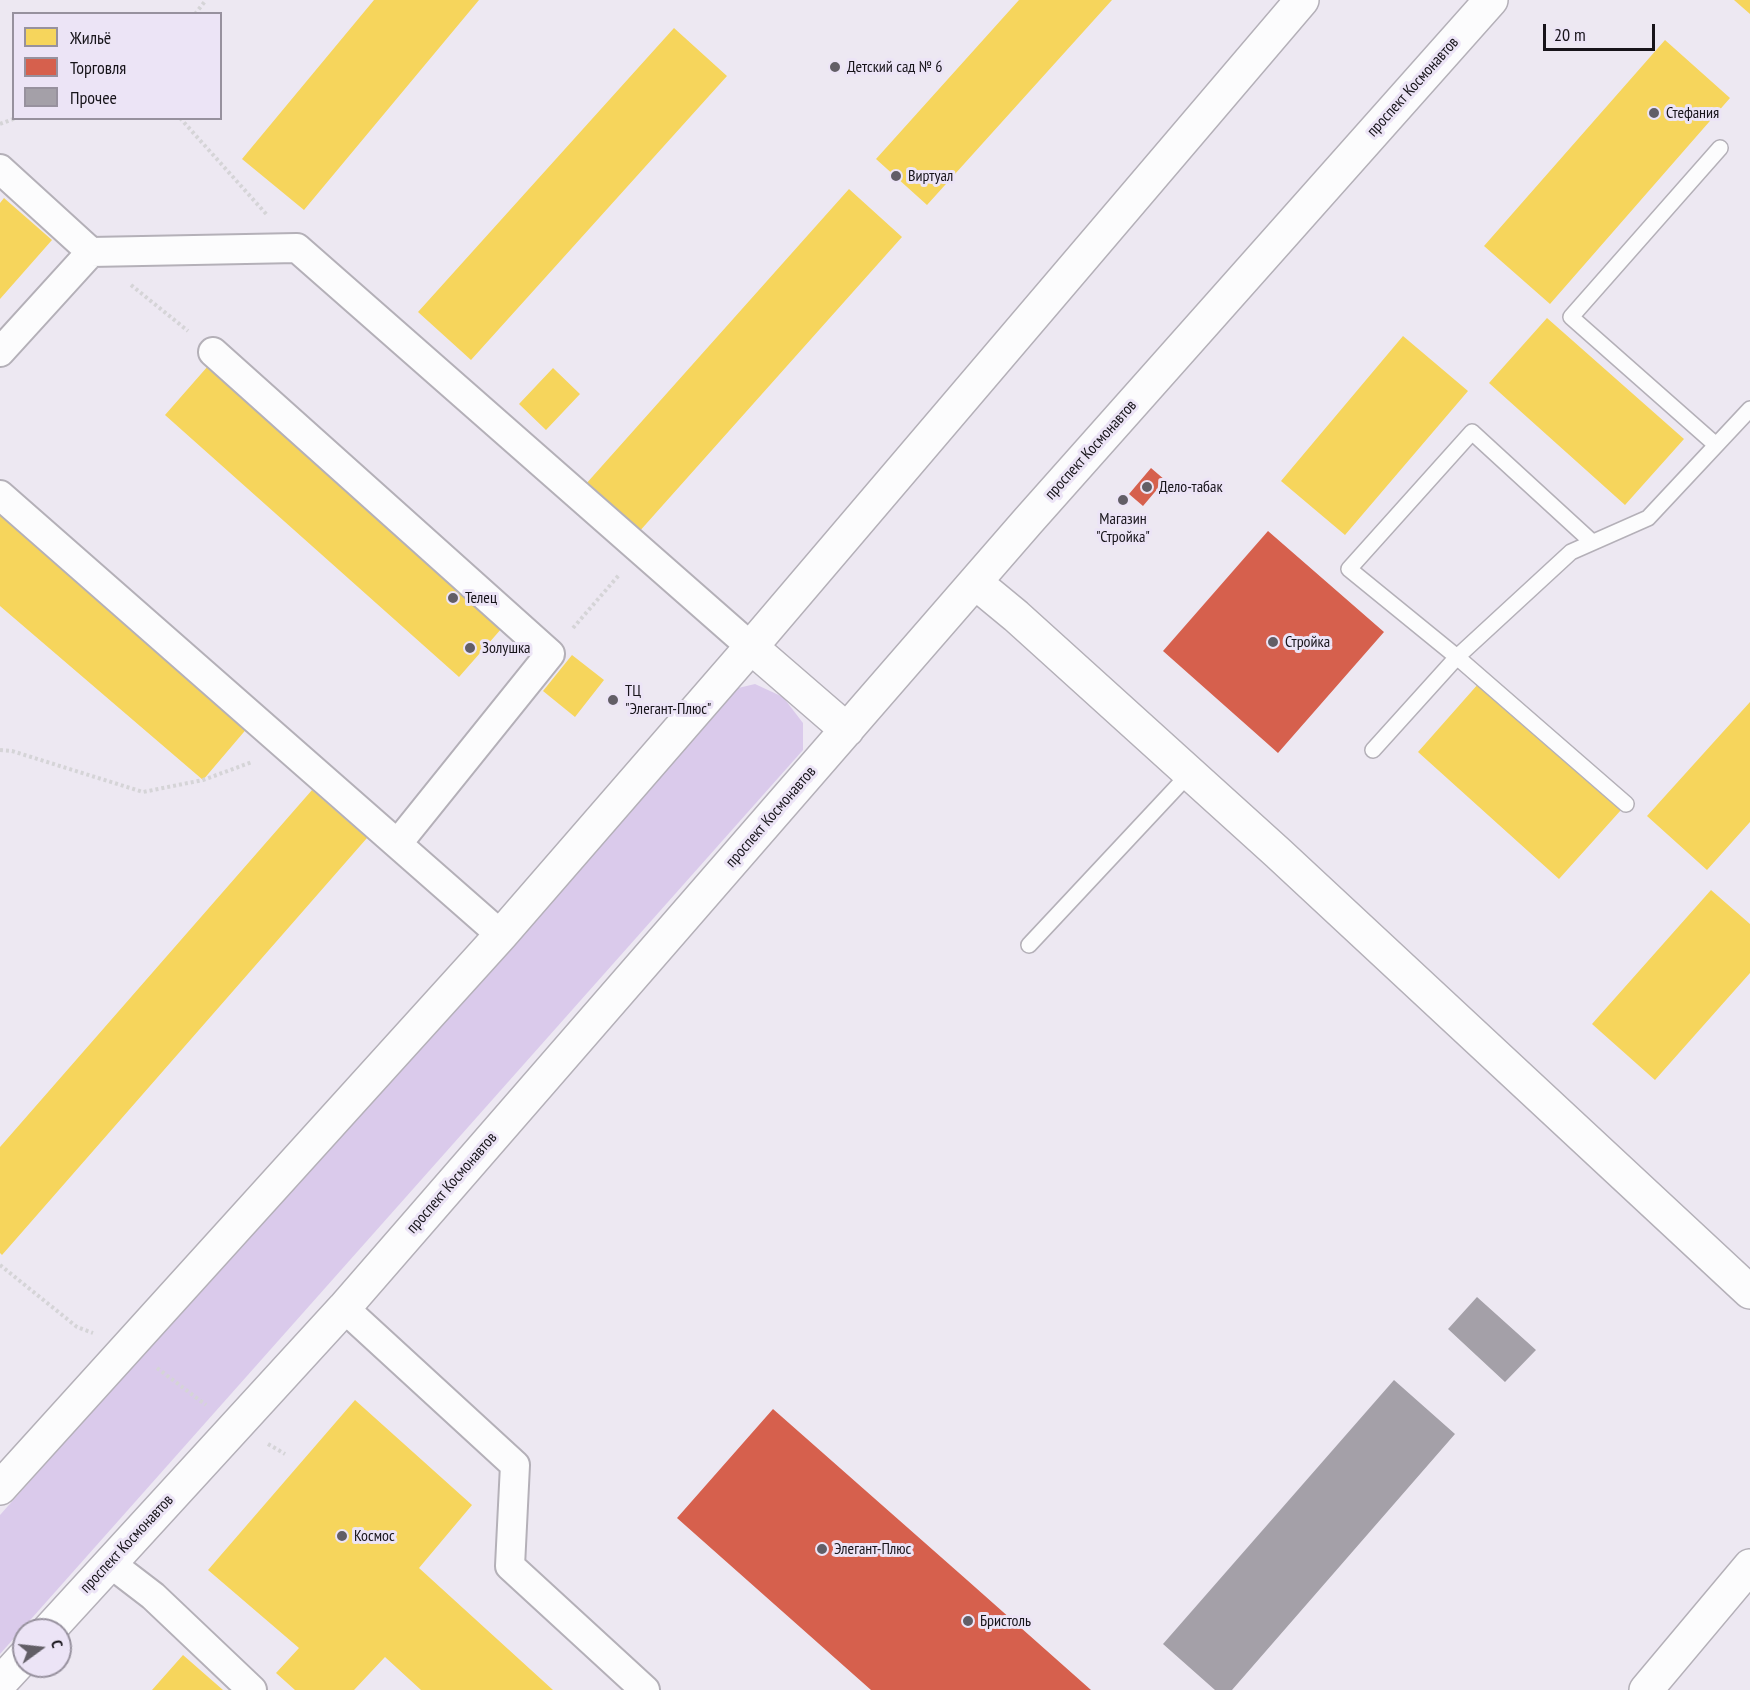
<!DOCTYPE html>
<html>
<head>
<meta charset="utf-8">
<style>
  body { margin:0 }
  #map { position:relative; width:1750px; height:1690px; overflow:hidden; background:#ede8f2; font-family:"PT Sans Narrow",sans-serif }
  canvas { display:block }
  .legend { position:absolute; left:12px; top:12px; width:210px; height:108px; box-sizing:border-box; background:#ece4f6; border:2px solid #97919e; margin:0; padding:8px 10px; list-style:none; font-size:18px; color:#17141a }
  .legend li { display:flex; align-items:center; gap:12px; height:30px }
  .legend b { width:30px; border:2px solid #97919e }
  .north { position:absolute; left:12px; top:1618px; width:60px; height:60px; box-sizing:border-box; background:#ece4f6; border:2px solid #97919e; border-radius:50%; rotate:75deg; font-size:16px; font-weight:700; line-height:24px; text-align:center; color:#17141a }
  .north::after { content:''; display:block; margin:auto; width:21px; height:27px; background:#625e66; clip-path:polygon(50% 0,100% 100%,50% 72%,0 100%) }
  .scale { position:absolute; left:1543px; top:24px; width:112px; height:27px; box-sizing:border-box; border:3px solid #17141a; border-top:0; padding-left:8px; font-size:18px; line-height:21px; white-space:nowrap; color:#17141a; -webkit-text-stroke:4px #ece4f6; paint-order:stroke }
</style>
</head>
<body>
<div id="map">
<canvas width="1750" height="1690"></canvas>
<ul class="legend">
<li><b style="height:16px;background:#f6d55c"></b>Жильё</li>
<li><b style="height:16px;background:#d6604d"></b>Торговля</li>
<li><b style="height:16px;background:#a4a0a8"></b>Прочее</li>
</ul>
<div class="north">С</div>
<div class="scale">20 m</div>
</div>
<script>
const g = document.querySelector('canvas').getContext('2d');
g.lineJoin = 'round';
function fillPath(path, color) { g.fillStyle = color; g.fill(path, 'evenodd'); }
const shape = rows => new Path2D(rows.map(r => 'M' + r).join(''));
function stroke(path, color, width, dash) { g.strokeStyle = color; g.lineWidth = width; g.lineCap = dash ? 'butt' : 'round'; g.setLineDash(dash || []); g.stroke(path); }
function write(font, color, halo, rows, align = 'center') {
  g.font = font + ' "PT Sans Narrow",sans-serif'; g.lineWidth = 6; g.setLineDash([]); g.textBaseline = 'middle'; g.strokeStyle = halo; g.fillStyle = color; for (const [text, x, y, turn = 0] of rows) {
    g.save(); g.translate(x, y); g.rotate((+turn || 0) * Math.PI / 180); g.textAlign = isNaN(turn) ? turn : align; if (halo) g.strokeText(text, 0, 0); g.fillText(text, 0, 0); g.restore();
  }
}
fillPath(shape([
  [755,684,783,697,803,723,803,750,0,1654,0,1515,734,689]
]), '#dacaeb');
fillPath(shape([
  [374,0,479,0,304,210,242,159],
  [1019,0,1112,0,927,205,876,159],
  [1734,0,1750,0,1750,14],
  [674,28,727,76,471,360,418,312],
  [1665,40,1730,98,1550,304,1484,246],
  [849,189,902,237,638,533,585,485],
  [4,198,52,240,0,299,0,203],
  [1547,318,1684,439,1625,505,1489,383],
  [1403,336,1468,391,1345,535,1281,481],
  [208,366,502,628,459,677,165,415],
  [553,368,580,394,546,430,519,404],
  [0,513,249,726,203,780,0,606],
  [572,655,604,680,575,717,543,691],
  [1479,683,1621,810,1559,879,1418,752],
  [1750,702,1750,822,1707,870,1647,816],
  [312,790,367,838,2,1255,0,1253,0,1147],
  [1711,890,1750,924,1750,973,1655,1080,1592,1024],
  [355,1400,472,1505,419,1568,553,1690,421,1690,385,1657,354,1690,295,1690,276,1673,299,1648,208,1570],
  [183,1655,223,1690,152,1690]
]), '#f6d55c');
fillPath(shape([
  [1151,468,1165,480,1143,506,1129,494],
  [1268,531,1384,632,1278,753,1163,651],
  [773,1409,967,1580,1091,1690,871,1690,677,1518]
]), '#d6604d');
fillPath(shape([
  [1477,1297,1536,1350,1505,1382,1448,1329],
  [1394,1380,1455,1434,1232,1690,1215,1690,1163,1644]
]), '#a4a0a8');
const lane = shape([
  [1716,445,1571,317,1720,148],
  [1592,542,1472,432,1349,569,1457,657,1626,804],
  [1373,750,1457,657,1571,552,1648,518,1750,409],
  [1029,945,1189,774]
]);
const street = shape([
  [0,169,91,252,297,248,751,647],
  [0,352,91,252],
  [213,352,550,654,398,843],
  [0,495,501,935],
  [344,1308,515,1465,510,1566,645,1690],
  [110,1563,153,1596,252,1690]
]);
const secondary = shape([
  [976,583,1016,616,1278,853,1750,1292],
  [751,647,847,730],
  [0,1488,501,935,751,647,1302,0],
  [49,1630,344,1308,1028,521,1491,0],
  [0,1683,24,1657],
  [1646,1690,1750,1566]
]);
stroke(lane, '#b4b0b8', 18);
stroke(street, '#b4b0b8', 32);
stroke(secondary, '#b4b0b8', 36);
stroke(shape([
  [195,14,206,0],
  [180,118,268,216],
  [0,124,16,118],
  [131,285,188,331],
  [573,628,619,575],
  [0,750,12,751,143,792,203,780,252,762],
  [0,1265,77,1327,93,1333],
  [157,1368,206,1405],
  [268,1444,285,1454]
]), '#d5d4d7', 4, [3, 3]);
stroke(lane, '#fcfcfd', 15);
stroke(street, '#fcfcfd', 28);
stroke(secondary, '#fcfcfd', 33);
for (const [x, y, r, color] of [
  [835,67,6,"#625e66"],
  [1654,113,6,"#625e66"],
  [896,176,6,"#625e66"],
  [1147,487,6,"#625e66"],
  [1123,500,6,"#625e66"],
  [453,598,6,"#625e66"],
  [1273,642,6,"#625e66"],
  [470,648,6,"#625e66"],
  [613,700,6,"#625e66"],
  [342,1536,6,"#625e66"],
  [822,1549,6,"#625e66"],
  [968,1621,6,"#625e66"]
]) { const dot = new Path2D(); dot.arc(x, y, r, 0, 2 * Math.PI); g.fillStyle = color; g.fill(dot); stroke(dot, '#ece4f6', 2); }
write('16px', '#17141a', '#ece4f6', [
  ["Детский сад № 6",847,67],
  ["Стефания",1666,113],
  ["Виртуал",908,176],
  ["Дело-табак",1159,487],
  ["Магазин",1123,519,"center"],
  ["\"Стройка\"",1123,537,"center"],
  ["Телец",465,598],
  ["Стройка",1285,642],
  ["Золушка",482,648],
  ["ТЦ",625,691],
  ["\"Элегант-Плюс\"",625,709],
  ["Космос",354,1536],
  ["Элегант-Плюс",834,1549],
  ["Бристоль",980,1621]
], 'left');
write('16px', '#17141a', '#ece4f6', [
  ["проспект Космонавтов",1413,87,-48],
  ["проспект Космонавтов",1091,450,-48],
  ["проспект Космонавтов",771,817,-49],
  ["проспект Космонавтов",452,1183,-49],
  ["проспект Космонавтов",127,1544,-47]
]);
</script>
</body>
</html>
